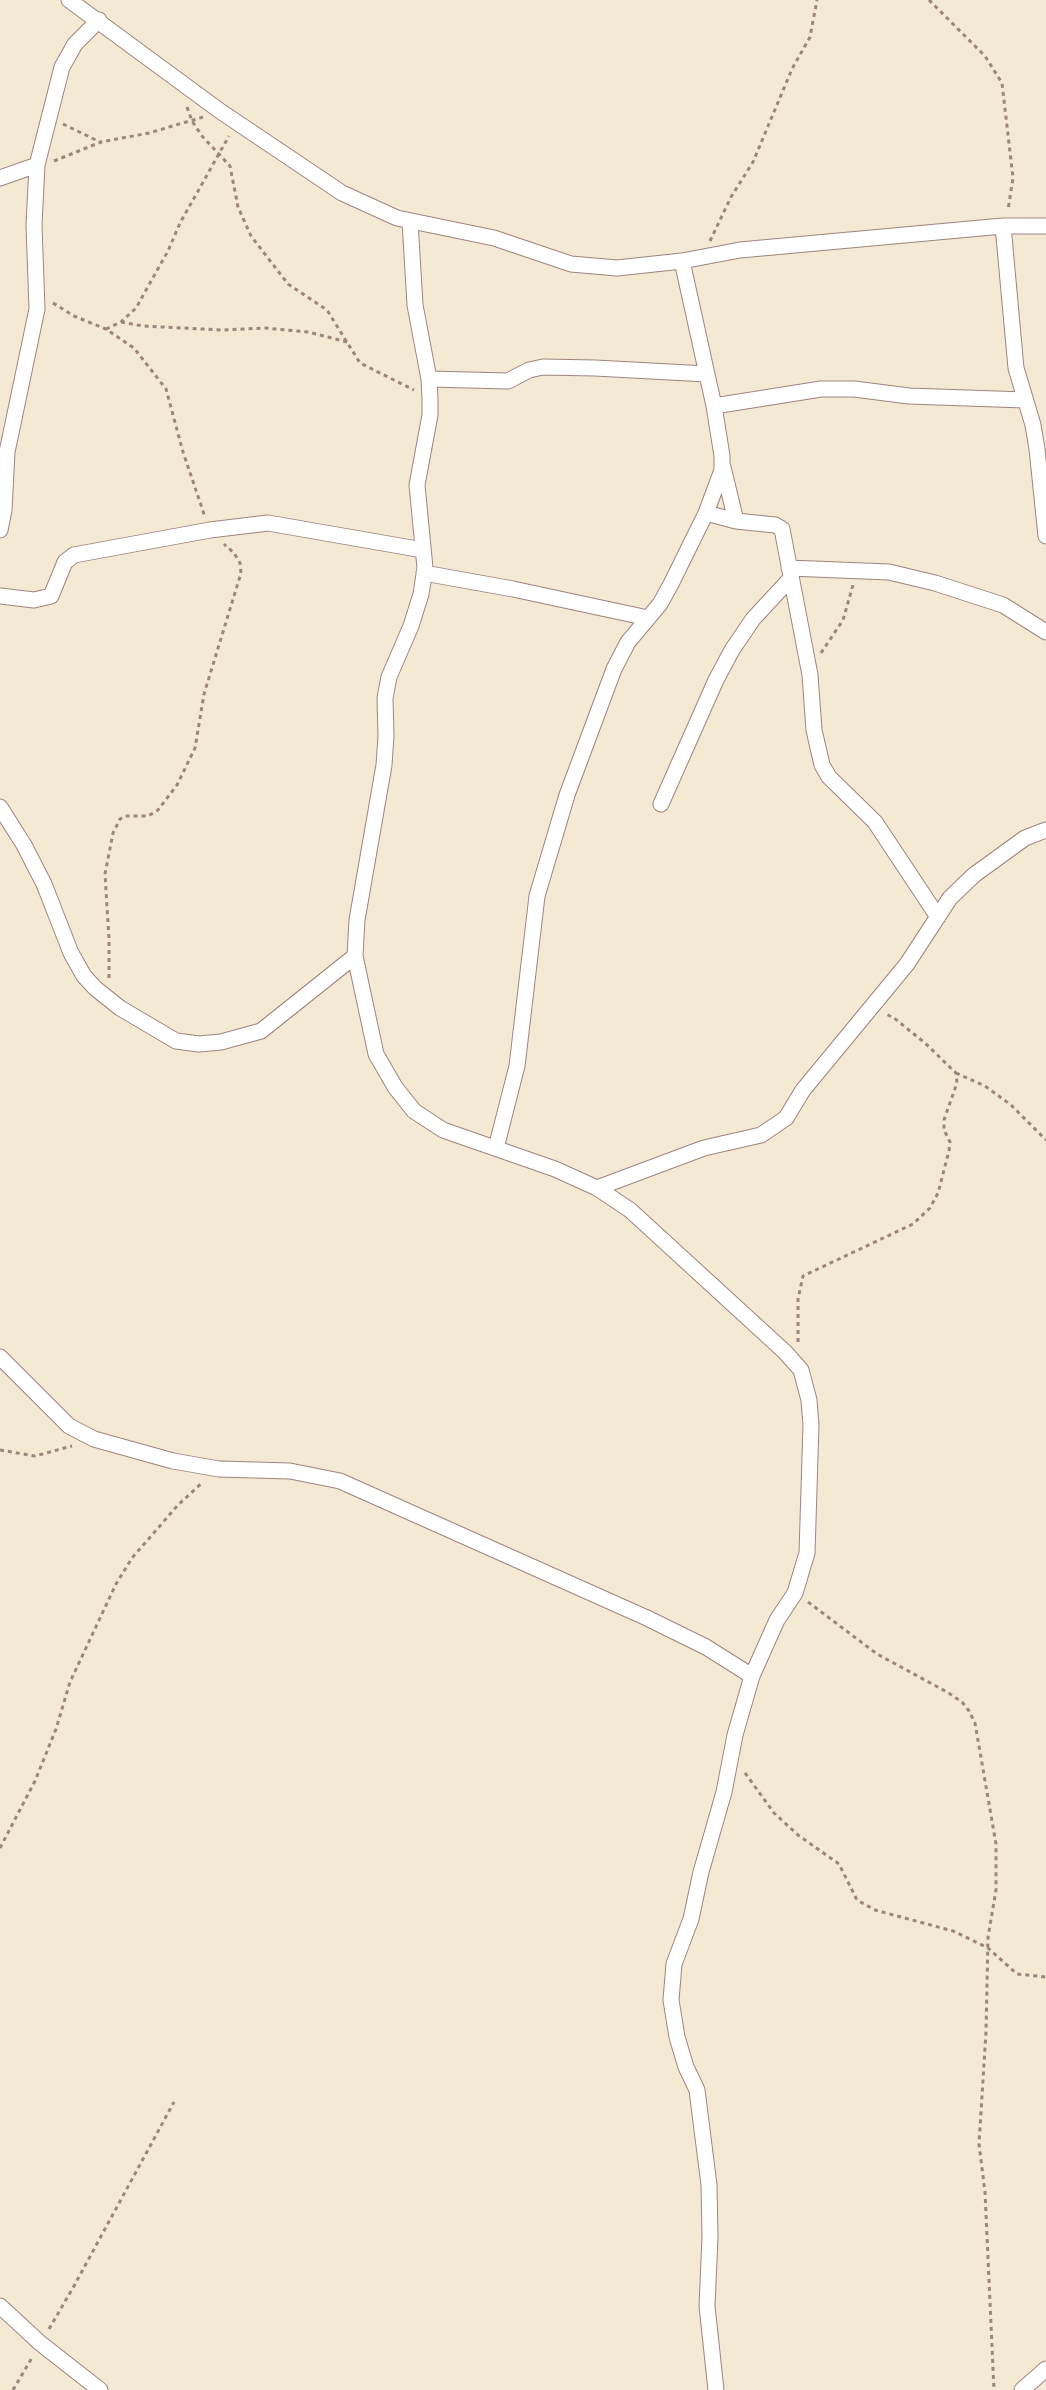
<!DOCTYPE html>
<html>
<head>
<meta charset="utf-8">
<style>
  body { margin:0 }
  canvas { display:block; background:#f4e9d2 }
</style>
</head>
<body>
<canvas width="1046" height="2390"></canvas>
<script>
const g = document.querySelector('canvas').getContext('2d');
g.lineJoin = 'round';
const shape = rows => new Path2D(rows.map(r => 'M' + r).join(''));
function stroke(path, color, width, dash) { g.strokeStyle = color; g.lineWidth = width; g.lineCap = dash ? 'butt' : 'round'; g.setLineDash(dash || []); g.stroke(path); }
const street = shape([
  [69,0,220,111,342,193,397,218,494,238,571,264,617,268,682,261,740,250,1003,226,1046,226],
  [0,178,37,165],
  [410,221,415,305,429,379,430,399,430,415,417,485,425,568,421,594,411,626,389,677,385,698,386,736,384,765,357,920,355,956,376,1054,395,1087,414,1111,443,1130,555,1169,597,1188,630,1210,785,1352,801,1370,809,1400,811,1425,807,1553,795,1593,777,1620,752,1676,735,1735,724,1792,701,1872,691,1919,674,1964,671,2000,677,2037,686,2067,697,2090,709,2185,710,2237,707,2306,716,2390],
  [1003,226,1016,368,1033,425,1037,449,1046,536],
  [429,379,508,381,529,370,543,367,595,368,707,374],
  [714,406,821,389,854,389,909,396,1025,400],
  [723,467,736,521],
  [706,513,736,521,775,525,782,529,810,675,814,730,822,765,829,777,875,822,938,917],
  [0,530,4,510,7,452,37,309,34,225,37,165,62,67,75,44,99,20],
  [789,568,889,572,935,583,1003,605,1046,632],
  [424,573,513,589,648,618],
  [0,596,34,600,51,596,65,562,74,555,210,530,268,523,423,550],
  [661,804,716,680,732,650,753,619,790,579],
  [0,807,24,845,44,884,71,953,84,976,95,988,120,1008,176,1041,199,1044,221,1042,261,1031,355,956],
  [496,1148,517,1066,537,896,567,795,614,669,628,642,660,604,671,584,706,513,722,470,722,456,714,406,682,261],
  [597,1188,704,1148,761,1135,786,1118,803,1090,907,964,950,898,974,875,1025,838,1046,830],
  [0,1357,69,1426,94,1439,173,1461,219,1469,290,1471,340,1481,647,1618,706,1647,752,1676],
  [0,2306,40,2343,100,2390],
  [1022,2390,1046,2369]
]);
stroke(street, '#9f847e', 17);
stroke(shape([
  [929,0,985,56,1002,83,1013,178,1008,210],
  [187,107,192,121,202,136,230,166,238,207,251,236,288,284,327,310,360,363,414,390],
  [63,124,100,142],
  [54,161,101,142,149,133,203,117],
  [710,241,731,197,753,162,792,69,810,37,817,0],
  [53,303,74,316,106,329,134,348,166,389,183,452,205,517],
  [121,322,143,326,222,330,265,328,308,332,347,342],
  [106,329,121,322,136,308,168,251,180,223,229,136],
  [821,653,843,620,853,585],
  [109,978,109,939,105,874,113,833,120,819,125,816,148,816,158,810,177,785,195,748,204,694,241,573,240,563,234,553,224,544],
  [956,1073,985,1086,1011,1105,1046,1140],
  [798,1342,798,1299,803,1276,913,1224,930,1208,938,1193,949,1151,950,1142,944,1130,944,1120,957,1083,956,1073,925,1043,894,1018,886,1014],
  [0,1450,35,1456,72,1446],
  [808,1602,877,1654,947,1692,962,1702,969,1711,975,1723,996,1844,996,1890,988,1937,986,2032,979,2144,985,2192,994,2390],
  [745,1773,774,1813,798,1835,839,1864,857,1900,875,1910,953,1931,988,1948,1017,1974,1046,1977],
  [0,1848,35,1781,56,1729,70,1682,116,1584,132,1558,178,1505,203,1482],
  [49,2329,74,2286,174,2102],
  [13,2390,33,2356]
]), '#9f847e', 3, [4, 4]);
stroke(street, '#fff', 15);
</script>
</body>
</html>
